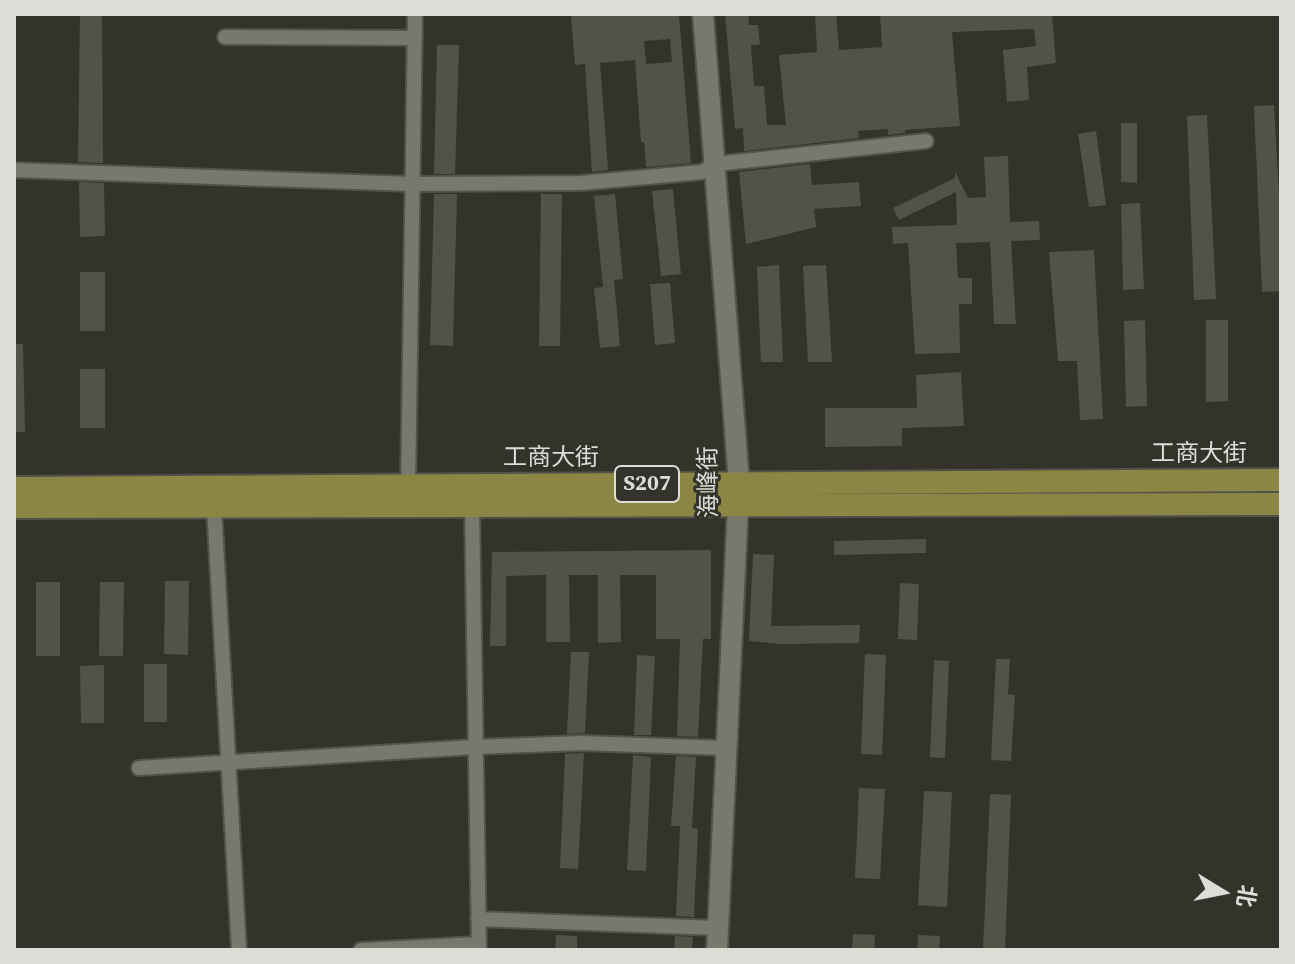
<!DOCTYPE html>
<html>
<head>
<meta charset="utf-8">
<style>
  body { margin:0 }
  #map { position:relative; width:1295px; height:964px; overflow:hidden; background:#34332b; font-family:"Source Serif 4","Noto Sans SC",serif }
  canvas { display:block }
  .frame { position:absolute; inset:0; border:16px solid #ddddd7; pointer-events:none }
  .north { position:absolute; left:1183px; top:852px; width:80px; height:80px; -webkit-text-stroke:6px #34332b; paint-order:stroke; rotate:100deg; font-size:22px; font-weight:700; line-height:32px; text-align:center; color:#ddddd7 }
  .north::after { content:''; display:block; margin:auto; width:28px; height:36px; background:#ddddd7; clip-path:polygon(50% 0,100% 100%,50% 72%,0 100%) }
</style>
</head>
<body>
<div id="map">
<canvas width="1295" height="964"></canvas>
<div class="frame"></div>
<div class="north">北</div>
</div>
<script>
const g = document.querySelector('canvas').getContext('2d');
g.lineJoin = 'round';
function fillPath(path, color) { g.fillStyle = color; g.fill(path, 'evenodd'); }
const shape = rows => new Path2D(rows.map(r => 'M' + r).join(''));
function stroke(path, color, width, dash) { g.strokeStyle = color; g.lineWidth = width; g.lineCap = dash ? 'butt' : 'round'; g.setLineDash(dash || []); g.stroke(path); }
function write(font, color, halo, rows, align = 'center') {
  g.font = font + ' "Source Serif 4","Noto Sans SC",serif'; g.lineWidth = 6; g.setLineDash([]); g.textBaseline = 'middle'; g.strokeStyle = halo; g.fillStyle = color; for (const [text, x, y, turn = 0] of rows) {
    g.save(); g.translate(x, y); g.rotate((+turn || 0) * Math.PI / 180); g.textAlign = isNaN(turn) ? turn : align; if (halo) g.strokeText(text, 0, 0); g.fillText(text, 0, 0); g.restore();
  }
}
fillPath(shape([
  [80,14,102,14,103,163,78,162],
  [571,14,679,14,691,163,646,167,644,142,641,142,635,60,600,63,608,170,592,172,585,64,575,65],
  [670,39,672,62,646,64,644,41],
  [725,14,748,14,749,25,758,25,760,45,751,45,754,86,764,86,767,125,786,125,779,55,817,52,815,14,836,14,839,50,882,47,880,14,1052,14,1056,63,1027,67,1029,100,1007,102,1003,50,1036,46,1034,29,952,32,960,126,905,130,905,133,888,135,888,129,858,131,859,138,744,151,743,128,735,129],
  [437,45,459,45,455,174,434,174],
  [1274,105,1281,231,1281,291,1262,292,1254,106],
  [1207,115,1216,299,1194,300,1187,116],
  [1121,123,1137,123,1137,183,1121,182],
  [1096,131,1106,205,1089,207,1078,134],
  [1008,156,1010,222,1039,221,1040,240,1011,241,1016,324,994,324,990,242,956,243,958,278,972,278,972,304,959,304,960,353,915,354,908,243,893,244,892,227,957,225,956,192,899,220,893,208,955,178,955,172,968,198,986,197,984,157],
  [810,164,812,185,859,182,861,206,814,209,816,227,746,244,739,172],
  [79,182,104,183,105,236,80,237],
  [673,189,681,274,661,276,652,191],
  [434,194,457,194,453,346,430,345],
  [541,194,562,194,560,346,539,346],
  [615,194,623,279,614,280,620,346,600,348,594,288,603,287,594,196],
  [1140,203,1144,289,1123,290,1121,204],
  [1094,250,1103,419,1080,420,1077,361,1058,361,1049,252],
  [779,265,783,362,761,362,757,267],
  [826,265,832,362,808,362,803,266],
  [80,272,105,272,105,331,80,331],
  [670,283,675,343,655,345,650,284],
  [1145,320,1147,406,1126,407,1124,321],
  [1206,320,1228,320,1228,401,1206,402],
  [14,344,23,344,25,432,14,432],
  [80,369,105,369,105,428,80,428],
  [961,372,964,426,902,428,902,446,825,447,825,408,917,408,916,375],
  [926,539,926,553,834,555,834,541],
  [711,550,711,639,703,639,698,737,677,736,680,639,656,639,656,575,620,575,621,642,598,643,598,575,569,575,570,642,546,642,546,575,506,576,506,646,490,646,492,552],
  [753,554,774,555,771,626,860,625,859,643,781,644,749,641],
  [165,581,189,581,188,655,164,654],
  [36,582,60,582,60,656,36,656],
  [100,582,124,582,123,656,99,656],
  [900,583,919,584,917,640,898,639],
  [571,652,589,652,585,733,567,734],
  [865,654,886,655,882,755,861,754],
  [637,655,655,656,651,735,634,735],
  [996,659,1010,659,1008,694,1015,695,1011,761,991,760],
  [934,660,949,661,945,758,930,757],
  [144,664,167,664,167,722,144,722],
  [104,665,104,723,81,723,80,666],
  [584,753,578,869,560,868,565,754],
  [633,755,651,757,646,871,627,870],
  [676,756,696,757,692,828,698,829,694,917,676,916,680,826,671,826],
  [859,788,885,789,880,879,855,878],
  [924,791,952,792,947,907,918,905],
  [990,794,1011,795,1005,950,983,950],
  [853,934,875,935,874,950,852,950],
  [556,935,577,936,577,950,555,950],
  [918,935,940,936,939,950,917,950],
  [675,936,693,937,692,950,674,950]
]), '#535249');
const street = shape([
  [225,37,415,38],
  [14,170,412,184,581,183,702,172,716,164,926,141],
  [408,491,415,14],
  [214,507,239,950],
  [472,507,479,950],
  [139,768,474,747,582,743,726,748],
  [478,919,718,928],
  [361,950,479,944]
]);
const secondary = shape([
  [703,14,739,483,717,950]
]);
const primary = shape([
  [14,488,1281,480],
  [14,507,1281,504]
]);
stroke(street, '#52514a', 18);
stroke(secondary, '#52514a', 24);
stroke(primary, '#52514a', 26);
stroke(street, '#79786e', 14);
stroke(secondary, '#79786e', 20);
stroke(primary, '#8c8645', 22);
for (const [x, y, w] of [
  [647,484,64]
]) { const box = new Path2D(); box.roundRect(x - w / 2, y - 18, w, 36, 6); g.fillStyle = '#34332b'; g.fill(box); stroke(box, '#ddddd7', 2); }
write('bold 22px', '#ddddd7', null, [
  ["S207",647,484]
]);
write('24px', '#ddddd7', '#34332b', [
  ["工商大街",1199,455],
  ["工商大街",551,459],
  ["海峰街",710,482,-91]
]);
</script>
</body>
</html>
